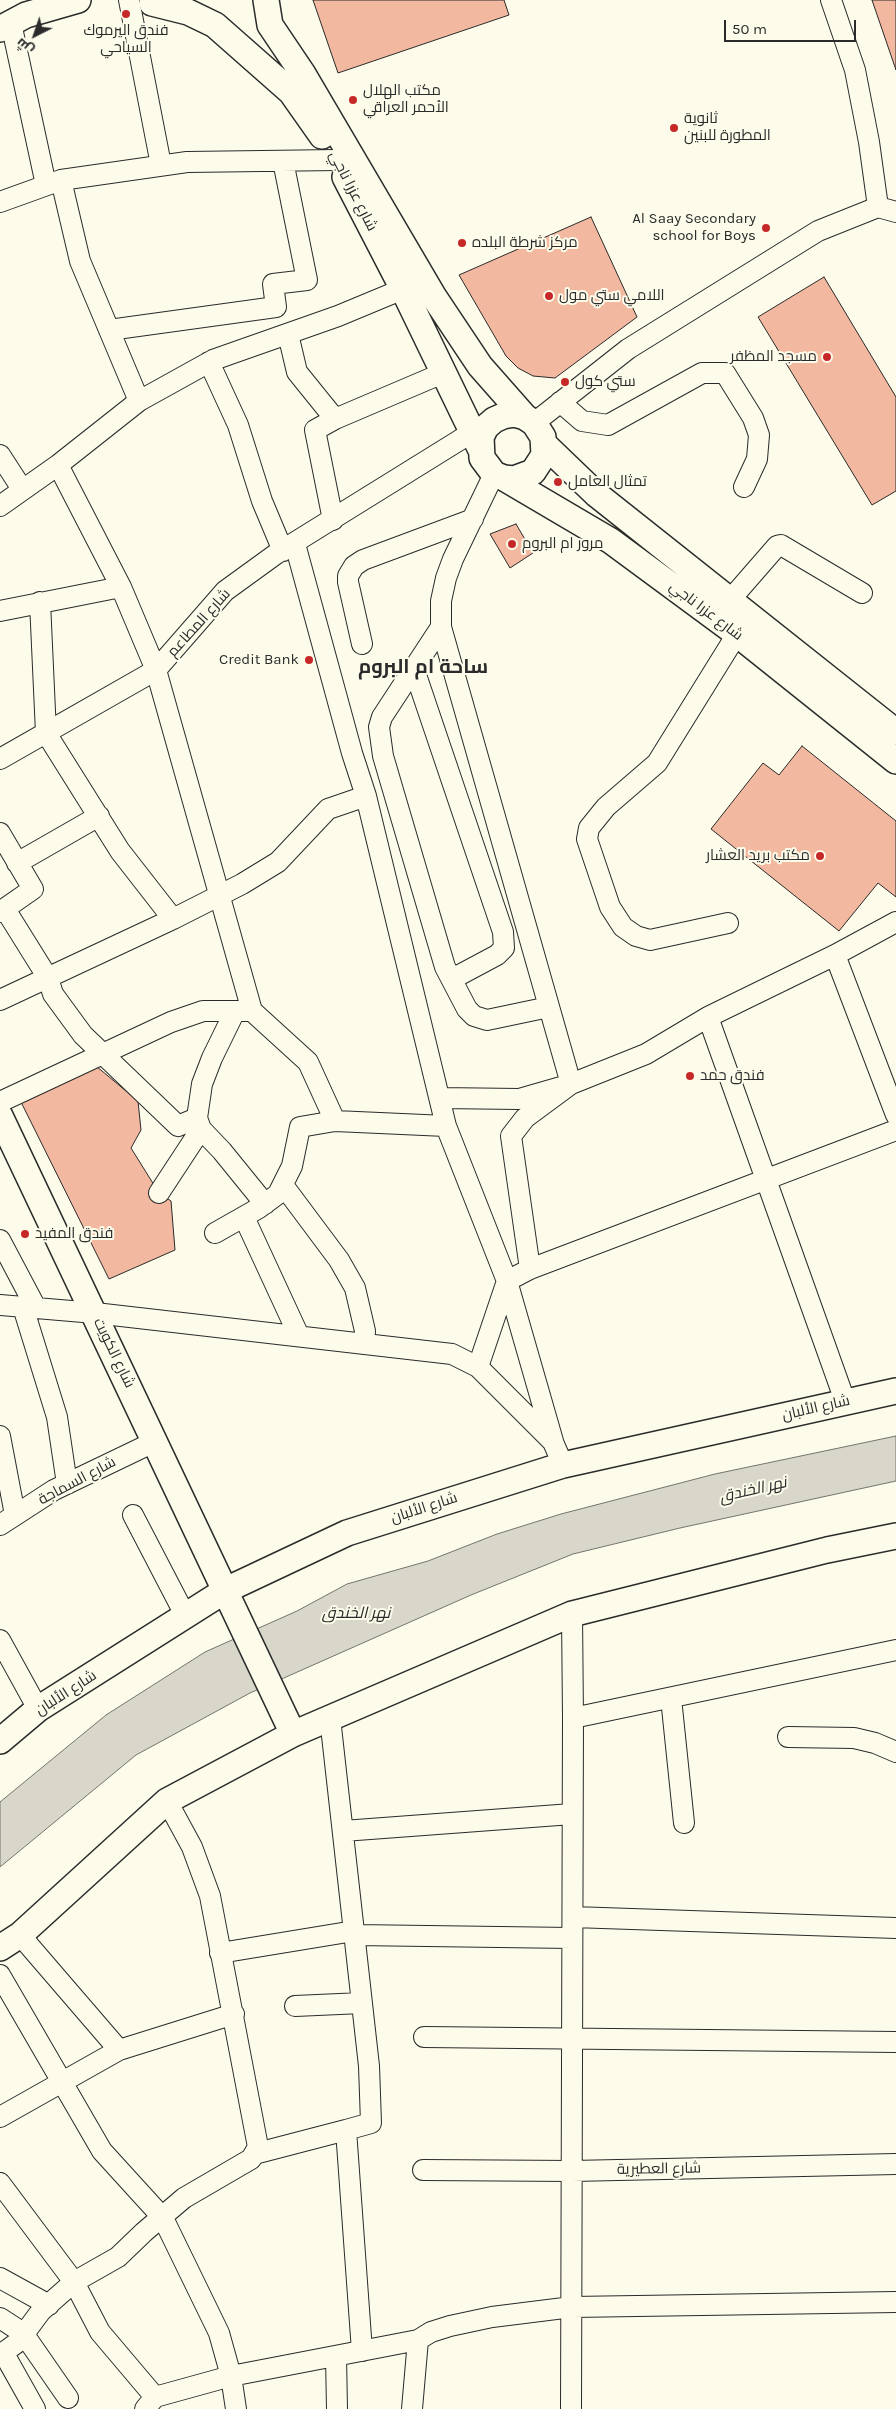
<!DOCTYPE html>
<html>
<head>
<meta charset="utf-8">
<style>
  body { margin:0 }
  #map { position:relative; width:896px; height:2409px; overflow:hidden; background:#fdfbea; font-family:Karla,Cairo,sans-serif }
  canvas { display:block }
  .north { position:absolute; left:10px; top:10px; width:50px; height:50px; -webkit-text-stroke:4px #fdfbea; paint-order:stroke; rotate:221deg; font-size:14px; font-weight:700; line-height:20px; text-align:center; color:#2b2b2b }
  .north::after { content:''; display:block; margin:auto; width:18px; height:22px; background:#2b2b2b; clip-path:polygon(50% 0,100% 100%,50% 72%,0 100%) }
  .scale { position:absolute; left:724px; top:20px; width:132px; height:22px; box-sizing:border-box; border:2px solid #2b2b2b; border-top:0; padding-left:6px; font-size:15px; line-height:18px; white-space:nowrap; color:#2b2b2b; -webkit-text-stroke:4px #fdfbea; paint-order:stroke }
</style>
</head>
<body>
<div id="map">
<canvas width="896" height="2409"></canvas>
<div class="north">ش</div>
<div class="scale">50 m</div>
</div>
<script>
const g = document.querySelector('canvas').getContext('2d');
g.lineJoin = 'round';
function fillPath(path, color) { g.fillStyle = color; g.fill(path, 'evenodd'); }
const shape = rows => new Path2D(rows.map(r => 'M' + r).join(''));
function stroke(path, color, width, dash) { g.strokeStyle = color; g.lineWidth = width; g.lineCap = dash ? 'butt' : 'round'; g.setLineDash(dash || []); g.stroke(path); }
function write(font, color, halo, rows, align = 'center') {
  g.font = font + ' Karla,Cairo,sans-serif'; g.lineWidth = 4; g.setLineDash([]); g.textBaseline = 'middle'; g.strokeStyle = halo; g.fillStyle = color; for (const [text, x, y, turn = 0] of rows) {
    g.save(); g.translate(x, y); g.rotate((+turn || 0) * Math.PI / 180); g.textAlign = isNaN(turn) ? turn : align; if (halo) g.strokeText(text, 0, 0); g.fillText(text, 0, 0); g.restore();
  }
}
const water = shape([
  [896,1436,896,1481,680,1528,573,1554,471,1595,250,1693,136,1755,0,1867,0,1802,106,1715,205,1652,297,1611,347,1584,428,1561,497,1534,561,1514,715,1474,896,1436]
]);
fillPath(water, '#d8d7c9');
stroke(water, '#74746e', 1);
const building = shape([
  [313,0,504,0,509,15,338,73,313,0],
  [872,0,896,0,896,70,872,0],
  [591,217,637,317,555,378,533,376,518,368,506,356,459,275,591,217],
  [824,277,896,397,896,491,872,505,758,317,824,277],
  [516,524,533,553,510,568,490,534,516,524],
  [802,746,896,821,896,897,878,883,839,931,711,829,763,763,779,775,802,746],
  [90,1061,138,1101,141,1130,131,1148,159,1193,171,1201,175,1250,109,1279,17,1094,90,1061]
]);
fillPath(building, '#f2b8a0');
stroke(building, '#2b2b2b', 1);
const minor = shape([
  [129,0,161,165],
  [831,0,855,70,869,142,878,207],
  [11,23,46,185],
  [61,180,80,261,139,401],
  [0,202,61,180,187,162,337,160],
  [109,330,276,307,273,284,307,280,283,161],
  [288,334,297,372,335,419,315,430,333,520],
  [209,362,238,425,262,501,283,551],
  [560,402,582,421,608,425,702,373,725,373,753,418,759,435,757,459,744,487],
  [335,419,443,373],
  [534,423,628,349,818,231,878,207,896,212],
  [0,455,22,489],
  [58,465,121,587,156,670,252,1011,308,1062,335,1121],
  [494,474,453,559,446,578,441,601,441,627,571,1084,525,1118,511,1136,530,1269],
  [0,506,58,465,139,401,213,360,338,316,403,289],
  [295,544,352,753,366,796,446,1126,507,1281,478,1367],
  [730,600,777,546,781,545,862,593],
  [40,602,46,733,120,851,173,919],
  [0,611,121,587],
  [441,627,382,717,379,727,383,756,445,967,467,1009,474,1016,487,1020,549,1007],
  [362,644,348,582,348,576,354,566,363,560,473,519],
  [414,669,503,932,504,948,497,955,452,979],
  [0,759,156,670,225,591,276,554,471,433],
  [0,833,33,889,0,912],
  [17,863,99,816],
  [5,909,48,978,53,994,83,1035,178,1126,197,1118],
  [728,923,650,940,636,936,623,927,610,907,587,839,589,828,606,807,657,763,737,634],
  [835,955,896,1115],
  [0,1000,173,919,242,884,278,862,328,809,366,796],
  [235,1011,212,1058,202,1084,197,1118,201,1129,222,1151,265,1204],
  [708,1017,845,1401],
  [440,1098,519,1099,571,1084,646,1054,708,1017,835,955,896,922],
  [0,1102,171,1022,203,1011,252,1011],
  [283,1185,339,1260,355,1288,365,1331,364,1344],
  [159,1193,201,1129],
  [244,1217,299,1336],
  [215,1233,259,1208,278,1194,292,1166,300,1127,335,1121,446,1126],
  [0,1240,36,1308],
  [0,1305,95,1313,452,1354,478,1367,553,1442,563,1465],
  [23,1307,57,1417,67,1484],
  [0,1436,15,1515],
  [553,1441,507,1281,530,1269,896,1130],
  [133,1515,185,1615],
  [0,1525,54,1490,156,1441],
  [0,1640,38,1709],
  [671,1698,684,1823],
  [330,1718,369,2066,371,2123,346,2130,362,2351],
  [573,1718,896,1650],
  [788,1737,854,1738,875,1743,896,1752],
  [343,1831,572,1814],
  [573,1917,896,1928],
  [20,1935,119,2050,234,2014],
  [355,1935,571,1938],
  [220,1953,354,1931],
  [0,1975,102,2151,163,2218,219,2333,231,2376,236,2409],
  [295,2006,362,2003],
  [424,2037,896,2042],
  [0,2117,119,2050],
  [254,2154,346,2130],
  [423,2170,572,2171,896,2164],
  [0,2183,74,2282,100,2332,155,2397],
  [0,2278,49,2305],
  [0,2318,23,2333,68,2398],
  [3,2352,35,2409],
  [0,2355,18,2342,41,2311,74,2282,118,2257,144,2232,184,2198,251,2159,258,2147,210,1896,192,1847,167,1801],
  [336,2356,337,2409],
  [145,2409,155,2397,231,2376,418,2340,431,2332,450,2326,492,2317,572,2307,896,2302],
  [412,2409,418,2340],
  [571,2409,573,1718,572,1614]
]);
const major = shape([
  [266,0,270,25,303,74,434,297,480,366,525,417,534,423,543,437,544,455,533,472,514,479,504,478,494,474,482,458,481,437,486,427,494,420,503,416,514,414,525,417],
  [152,3,188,12,215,25,291,92,322,136],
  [0,29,26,15,78,0],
  [345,177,403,289,480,448],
  [545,445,596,494,896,732],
  [504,478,611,541,737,634,896,761],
  [0,1116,293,1734],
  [0,1741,38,1709,226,1590,347,1533,563,1465,896,1391],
  [0,1948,20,1935,167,1801,293,1734,572,1614,827,1550,896,1536]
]);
stroke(minor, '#2b2b2b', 22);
stroke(major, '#2b2b2b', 28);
stroke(minor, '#fdfbea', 20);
stroke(major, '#fdfbea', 25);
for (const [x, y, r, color] of [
  [126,14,5,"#c62828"],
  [353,100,5,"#c62828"],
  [674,128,5,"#c62828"],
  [766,228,5,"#c62828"],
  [462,243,5,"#c62828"],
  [549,296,5,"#c62828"],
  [827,357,5,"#c62828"],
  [565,382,5,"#c62828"],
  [558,482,5,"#c62828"],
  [512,544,5,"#c62828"],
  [309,660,5,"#c62828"],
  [820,856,5,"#c62828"],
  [690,1076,5,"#c62828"],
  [25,1234,5,"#c62828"]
]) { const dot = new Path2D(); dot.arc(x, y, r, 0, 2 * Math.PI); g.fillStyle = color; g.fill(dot); stroke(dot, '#fdfbea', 2); }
write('15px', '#2b2b2b', '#fdfbea', [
  ["فندق اليرموك",126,31,"center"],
  ["السياحي",126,48,"center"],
  ["مكتب الهلال",363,91],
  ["الأحمر العراقي",363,108],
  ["ثانوية",684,119],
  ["المطورة للبنين",684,136],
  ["Al Saay Secondary",756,219,"right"],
  ["school for Boys",756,236,"right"],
  ["مركز شرطة البلده",472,243],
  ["اللامي ستي مول",559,296],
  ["مسجد المظفر",817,357,"right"],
  ["ستي كول",575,382],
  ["تمثال العامل",568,482],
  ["مرور ام البروم",522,544],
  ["Credit Bank",299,660,"right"],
  ["مكتب بريد العشار",810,856,"right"],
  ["فندق حمد",700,1076],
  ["فندق المفيد",35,1234]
], 'left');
write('15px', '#2b2b2b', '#fdfbea', [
  ["شارع عزرا ناجي",353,191,63],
  ["شارع عزرا ناجي",706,611,37],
  ["شارع المطاعم",199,623,-48],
  ["شارع الكويت",114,1353,64],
  ["شارع الألبان",816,1408,-13],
  ["شارع السماجة",77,1481,-28],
  ["شارع الألبان",424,1508,-18],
  ["شارع الألبان",66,1693,-33],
  ["شارع العطيرية",659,2169,-1]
]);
write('italic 16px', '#2b2b2b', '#fdfbea', [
  ["نهر الخندق",753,1490,-13],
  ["نهر الخندق",356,1613]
]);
write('bold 20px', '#2b2b2b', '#fdfbea', [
  ["ساحة ام البروم",423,667]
]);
</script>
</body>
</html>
